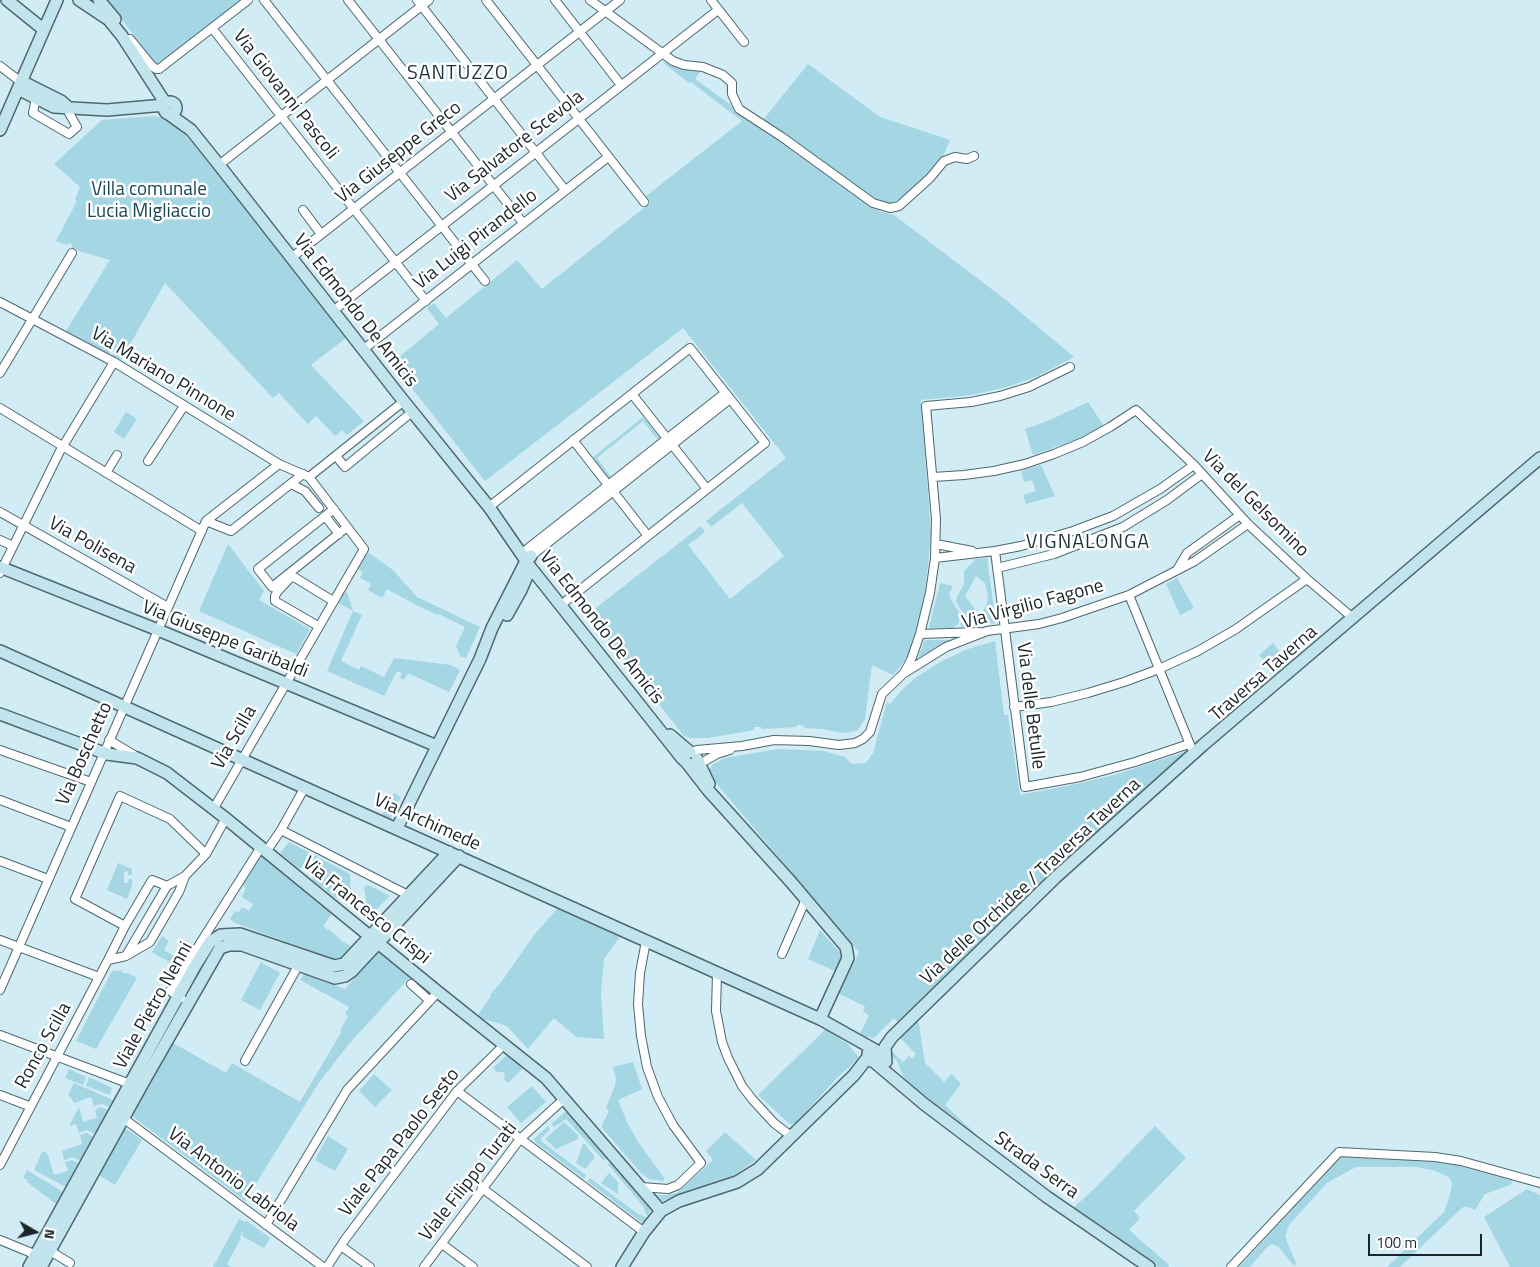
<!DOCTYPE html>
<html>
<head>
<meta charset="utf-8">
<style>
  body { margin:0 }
  #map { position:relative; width:1540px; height:1267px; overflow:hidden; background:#d1ecf4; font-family:"Titillium Web",sans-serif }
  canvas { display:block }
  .north { position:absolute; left:10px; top:1207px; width:50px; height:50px; -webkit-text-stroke:4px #fff; paint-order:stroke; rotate:98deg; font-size:14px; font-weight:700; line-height:20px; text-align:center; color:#1b2528 }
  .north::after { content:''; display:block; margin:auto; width:18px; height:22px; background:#1b2528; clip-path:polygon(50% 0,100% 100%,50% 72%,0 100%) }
  .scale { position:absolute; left:1368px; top:1234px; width:114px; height:22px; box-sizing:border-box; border:2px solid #1b2528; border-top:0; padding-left:6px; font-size:15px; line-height:18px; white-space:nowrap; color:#1b2528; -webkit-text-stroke:4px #fff; paint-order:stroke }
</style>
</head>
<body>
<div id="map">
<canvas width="1540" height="1267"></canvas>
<div class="north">N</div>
<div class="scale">100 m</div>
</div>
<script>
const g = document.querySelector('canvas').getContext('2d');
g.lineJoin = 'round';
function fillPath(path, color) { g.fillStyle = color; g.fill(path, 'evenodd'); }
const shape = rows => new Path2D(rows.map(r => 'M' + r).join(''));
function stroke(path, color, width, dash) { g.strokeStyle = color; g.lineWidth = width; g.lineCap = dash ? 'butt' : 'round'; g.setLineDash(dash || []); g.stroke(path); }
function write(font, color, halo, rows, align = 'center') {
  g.font = font + ' "Titillium Web",sans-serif'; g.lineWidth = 5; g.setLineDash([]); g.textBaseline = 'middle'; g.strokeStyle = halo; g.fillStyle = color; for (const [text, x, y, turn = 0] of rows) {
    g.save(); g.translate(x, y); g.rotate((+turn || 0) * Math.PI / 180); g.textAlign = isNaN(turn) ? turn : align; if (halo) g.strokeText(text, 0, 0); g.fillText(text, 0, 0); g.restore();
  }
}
fillPath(shape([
  [107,0,242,0,157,65],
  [662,62,702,69,695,79,868,204,879,211,894,215,1006,300,1074,357,1038,376,1007,387,972,395,921,400,931,534,925,593,919,621,909,653,904,662,893,675,872,665,865,719,858,730,851,732,843,733,822,729,805,728,802,725,798,725,796,727,762,729,761,727,754,727,754,730,708,738,691,738,684,736,588,614,701,526,705,532,688,545,730,599,784,556,742,503,711,527,706,521,786,458,683,328,485,481,392,363,439,324,427,308,434,303,446,318,517,260,542,289,650,203,646,196,742,121,691,82,689,83],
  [808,64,880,117,950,140,943,156,906,197,890,203,876,200,763,120],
  [153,116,169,119,176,124,219,175,346,338,311,365,364,421,347,435,342,430,335,436,316,416,308,424,279,393,273,398,165,283,121,360,112,356,115,352,111,350,109,354,66,331,110,260,79,251,71,247,73,245,69,243,67,245,56,241,77,201,75,200,80,187,54,164,102,120],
  [1088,402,1104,426,1084,437,1033,455,1025,429,1050,420],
  [126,412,137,419,124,439,114,432],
  [643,417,660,438,658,440,643,421,597,458,611,477,608,479,592,458],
  [1041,465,1055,496,1026,504,1023,495,1036,491,1032,480,1024,482,1021,471],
  [228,544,264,591,259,600,310,629,296,654,199,611],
  [369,553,393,570,417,597,480,627,466,658,460,656,456,646,465,627,439,614,438,615,416,605,387,589,382,598,368,590,371,584,360,578,363,572,358,569,366,555],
  [987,558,996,623,976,625,987,603,988,596,985,583,976,576,965,596,979,614,972,625,962,627,960,625,964,614,956,602,957,597,964,584,964,571,976,559],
  [1177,578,1194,608,1180,615,1166,584],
  [940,583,953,586,949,594,951,600,959,612,960,617,958,624,953,628,929,628],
  [347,592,353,611,362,615,341,661,359,670,361,666,384,677,394,658,451,665,460,670,449,692,408,673,404,680,400,678,402,673,397,671,384,696,327,671,353,611,338,603,343,594],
  [925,640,951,640,918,658],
  [995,641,1004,715,1008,715,1020,795,1081,783,1114,775,1188,751,1045,879,898,1022,894,1018,874,1038,859,1036,869,1016,863,1011,865,1006,839,994,859,952,710,776,710,768,712,765,725,758,778,749,824,751,845,757,852,764,866,763,873,753,887,702,890,704,902,690,915,678,942,661,968,649],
  [1273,643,1289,663,1276,674,1259,655],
  [394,793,401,797,390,819,382,815],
  [289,842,350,874,351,903,349,904,342,896,336,898,313,880,310,872,305,869,297,867,280,853],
  [261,856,332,914,323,926,328,930,329,929,343,942,351,946,340,959,336,960,235,923,230,919,235,911,239,912,242,907,249,911,253,904,242,897,246,888,242,885],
  [118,863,132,869,132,875,128,875,128,871,124,872,124,883,128,883,129,879,132,879,132,886,127,899,107,890],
  [368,885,390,896,372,914,365,912,364,909,361,909,361,905,366,899,364,887],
  [559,907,621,935,604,959,601,993,604,1039,576,1037,554,1018,528,1049,507,1026,483,1019,478,1015,491,996,490,995,502,981,534,935],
  [820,930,843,956,835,971,808,959],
  [162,936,169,941,164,950,182,961,178,967,152,952],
  [379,951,410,977,348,1045,318,1084,245,1201,132,1116,173,1043,226,1073,232,1063,300,1102,342,1031,340,1031,348,1016,345,1014,349,1007,300,980,304,974,345,989],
  [261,962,280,973,260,1010,241,1000],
  [122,970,122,973,127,973,137,978,96,1049,76,1041,112,971],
  [918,1018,925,1063,944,1082,952,1074,961,1084,945,1105,977,1135,969,1131,936,1107,904,1078,897,1061,888,1052,890,1050,903,1062,909,1056,912,1059,916,1054,899,1037],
  [826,1029,849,1045,859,1058,836,1079,797,1122,791,1125,758,1095],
  [507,1055,523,1068,508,1083,504,1079,505,1076,503,1072,497,1072,493,1068],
  [633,1062,642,1089,618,1100,627,1122,638,1142,664,1178,664,1181,649,1179,641,1173,602,1128,602,1125,609,1111,606,1108,607,1105,615,1086,616,1078,613,1067],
  [69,1069,86,1077,83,1085,65,1078],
  [374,1074,392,1090,375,1107,359,1091],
  [89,1077,112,1088,110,1095,86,1086],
  [74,1083,113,1100,109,1107,102,1104,94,1106,91,1097,74,1103,72,1099,68,1095],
  [532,1086,546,1102,521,1123,507,1107],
  [79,1107,83,1122,97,1118,95,1110,100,1107,108,1110,95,1134,87,1130,79,1133,76,1124,69,1126],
  [565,1112,567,1112,608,1159,603,1160,566,1119,554,1127,551,1124],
  [564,1122,578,1135,578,1139,556,1149,545,1139],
  [548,1126,550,1130,541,1138,541,1141,586,1175,584,1179,535,1142,534,1139],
  [1155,1126,1186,1158,1134,1211,1140,1218,1129,1230,1167,1263,1169,1267,1158,1267,1117,1238,1117,1236,1113,1233,1110,1233,1073,1208,1093,1190],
  [125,1128,142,1140,115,1185,99,1175],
  [725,1132,756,1160,733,1176,663,1201,661,1200,657,1195,666,1195,677,1193,713,1160,706,1151],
  [87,1133,93,1137,80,1160,72,1157,64,1160,62,1151,82,1144,80,1135],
  [328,1136,348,1149,335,1171,315,1160],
  [583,1144,585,1144,595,1157,585,1169,576,1163],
  [42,1152,45,1152,48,1155,54,1175,68,1171,65,1162,72,1160,78,1163,66,1187,34,1170],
  [1340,1157,1434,1160,1453,1164,1513,1181,1510,1185,1485,1194,1475,1210,1468,1207,1463,1207,1400,1267,1387,1267,1444,1212,1450,1195,1452,1184,1450,1178,1436,1171,1416,1167,1356,1167,1327,1183,1289,1225,1285,1237,1296,1263,1294,1266,1279,1247,1272,1244,1267,1247,1250,1267,1239,1267],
  [610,1162,651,1209,647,1216,643,1206,608,1164],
  [27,1170,63,1192,56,1204,27,1182,28,1180,23,1178],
  [609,1173,618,1182,618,1194,601,1183],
  [590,1178,638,1214,644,1216,646,1218,644,1222,641,1222,587,1181],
  [1527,1189,1540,1195,1540,1267,1510,1267,1484,1217],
  [239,1219,245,1222,247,1221,270,1238,264,1248,242,1236,243,1230,240,1237,241,1238,227,1264,231,1267,213,1267]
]), '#a4d6e4');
const street = shape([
  [264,0,485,281],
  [348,0,523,223],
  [417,0,565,190],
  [486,0,644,202],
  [555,0,621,85],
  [590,0,673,61,684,65,703,67,723,75,732,83,732,94,739,109,782,137,873,203,890,208,899,206,930,178,944,161,955,157,967,159,974,156],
  [711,0,744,42],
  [212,28,426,301],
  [130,39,152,66,156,69,159,69,248,0],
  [0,66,21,82],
  [36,98,33,113,69,134,77,127,69,113,69,108],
  [219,165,429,0],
  [303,210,321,234],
  [291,258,620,0],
  [0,302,114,362,279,464,309,477],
  [333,311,718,10],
  [364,349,608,157],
  [0,373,72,253],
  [632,394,707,489],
  [0,408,202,531],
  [573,440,648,536],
  [336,456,345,467,412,412],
  [148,461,184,406],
  [106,473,117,455],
  [933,477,964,475,994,471,1025,464,1054,454,1083,442,1110,427,1136,410,1194,465,1248,524,1307,579,1353,618],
  [291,484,305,491,319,508],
  [489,507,690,348,765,443,566,601],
  [334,509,258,569,272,587,347,527],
  [0,512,168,607],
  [325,516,339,534],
  [206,521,231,531,303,474],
  [0,540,13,546],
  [936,544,972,551],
  [526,550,725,393],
  [995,551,1025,787,1080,777,1135,762,1189,744],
  [531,556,730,399],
  [935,558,995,551,1021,546,1073,531,1113,516,1160,489,1194,465],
  [997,568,1054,554,1123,527,1167,500,1202,474],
  [1177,570,1187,553,1240,515],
  [0,573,60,451,114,362],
  [1129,595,1191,747],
  [318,626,275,601,275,596,277,592,290,578,294,577,333,601],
  [920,634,980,632],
  [906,672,946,647,987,631,1039,624,1062,618,1129,595,1195,561,1248,524],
  [1014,707,1051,702,1088,693,1124,682,1159,669,1198,651,1236,629,1307,579],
  [109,740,134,755],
  [0,750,91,782],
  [691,752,697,750,742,746,774,740,809,741,839,745,855,743,863,739,870,732,882,694,904,673,911,660,920,634,930,593,935,558,936,519,926,406,971,402,1000,396,1029,387,1070,367],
  [695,764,703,762,717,754,730,750],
  [0,800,71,827],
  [214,808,364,549,309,477,404,401],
  [281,830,408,895],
  [266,852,281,830,305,787],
  [0,861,48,879],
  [167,886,185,876],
  [125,926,75,899,120,796,170,819,206,854],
  [0,940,99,977],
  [782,954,806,899],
  [108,960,125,926,152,880,167,886,127,954],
  [717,973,716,1011,722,1042,728,1058,742,1086,752,1099,774,1123,791,1136],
  [411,984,430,1001],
  [0,990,206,521,279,464],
  [181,998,170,991,261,847],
  [0,1035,130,1084],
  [245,1061,298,966],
  [457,1091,644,1232],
  [0,1095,29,1106],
  [123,1118,323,1267],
  [0,1165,108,960,126,956,150,942,179,892,185,876,206,854,226,818],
  [641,1187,668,1189,678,1185,701,1163,673,1125,658,1097,647,1067,641,1036,638,1004,640,973,646,941],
  [482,1188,587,1267],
  [266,1225,347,1090,438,992],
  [0,1240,39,1256],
  [442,1244,473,1267],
  [341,1246,370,1267],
  [50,1251,70,1263],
  [327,1267,346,1238,457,1091,504,1045],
  [424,1267,520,1139,564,1099],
  [1231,1267,1339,1152,1435,1157,1461,1161,1540,1183]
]);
const secondary = shape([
  [7,0,43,29],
  [79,0,109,20,122,36,166,104],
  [99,0,115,19],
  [21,81,61,101,69,108],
  [18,89,54,107,107,110,165,105],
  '164 108a6 6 0 1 1 12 0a6 6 0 1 1-12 0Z',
  [170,115,191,130,219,165,398,394,489,507,531,568,681,757,686,762],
  [0,130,57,0],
  [0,567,158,630,437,746],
  [507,615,521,590,530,569],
  [0,651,820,1019,877,1051,879,1057,875,1061,871,1061,868,1057,868,1053,873,1050],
  [0,714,107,754,137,758,167,773,224,817,438,992,546,1078,661,1211],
  [670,735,690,752],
  [697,759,709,784],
  [687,763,708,790,791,882,846,947,848,958,820,1019],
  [397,828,480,659,492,628,526,561,531,556],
  [873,1061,924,1104,1047,1197,1149,1267],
  [886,1062,885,1047,892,1037,1056,877,1203,745,1540,458],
  [29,1267,195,966,210,942,221,935,240,934,334,966,344,964,449,852],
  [41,1267,144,1081,220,948,229,945,242,945,329,976,335,978,345,976,352,971,459,856],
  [622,1267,644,1232,661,1211,679,1201,737,1182,758,1169,854,1075,868,1057]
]);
stroke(street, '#4f676e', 10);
stroke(secondary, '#4f676e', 14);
stroke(street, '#fff', 8);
stroke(secondary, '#c2e5ed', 11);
write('19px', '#1b2528', '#fff', [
  ["Via Giovanni Pascoli",285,95,52],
  ["Via Salvatore Scevola",515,147,-38],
  ["Via Giuseppe Greco",399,153,-38],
  ["Via Luigi Pirandello",476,240,-38],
  ["Via Edmondo De Amicis",355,311,52],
  ["Via Mariano Pinnone",163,375,31],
  ["Via del Gelsomino",1255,504,45],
  ["Via Polisena",92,546,29],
  ["Via Virgilio Fagone",1033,605,-15],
  ["Via Edmondo De Amicis",601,628,52],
  ["Via Giuseppe Garibaldi",225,640,22],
  ["Traversa Taverna",1264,674,-41],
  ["Via delle Betulle",1030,706,83],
  ["Via Scilla",235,738,-60],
  ["Via Boschetto",85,754,-66],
  ["Via Archimede",427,823,24],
  ["Via delle Orchidee / Traversa Taverna",1031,882,-43],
  ["Via Francesco Crispi",366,911,39],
  ["Viale Pietro Nenni",154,1006,-61],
  ["Ronco Scilla",44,1046,-61],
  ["Viale Papa Paolo Sesto",400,1143,-52],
  ["Strada Serra",1036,1166,36],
  ["Via Antonio Labriola",233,1180,37],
  ["Viale Filippo Turati",469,1182,-52]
]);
write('19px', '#194550', '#fff', [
  ["Villa comunale",149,190],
  ["Lucia Migliaccio",149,212]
]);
g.letterSpacing = '1px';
write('20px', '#1d333a', '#fff', [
  ["SANTUZZO",458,74],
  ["VIGNALONGA",1088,543]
]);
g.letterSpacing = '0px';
</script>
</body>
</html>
